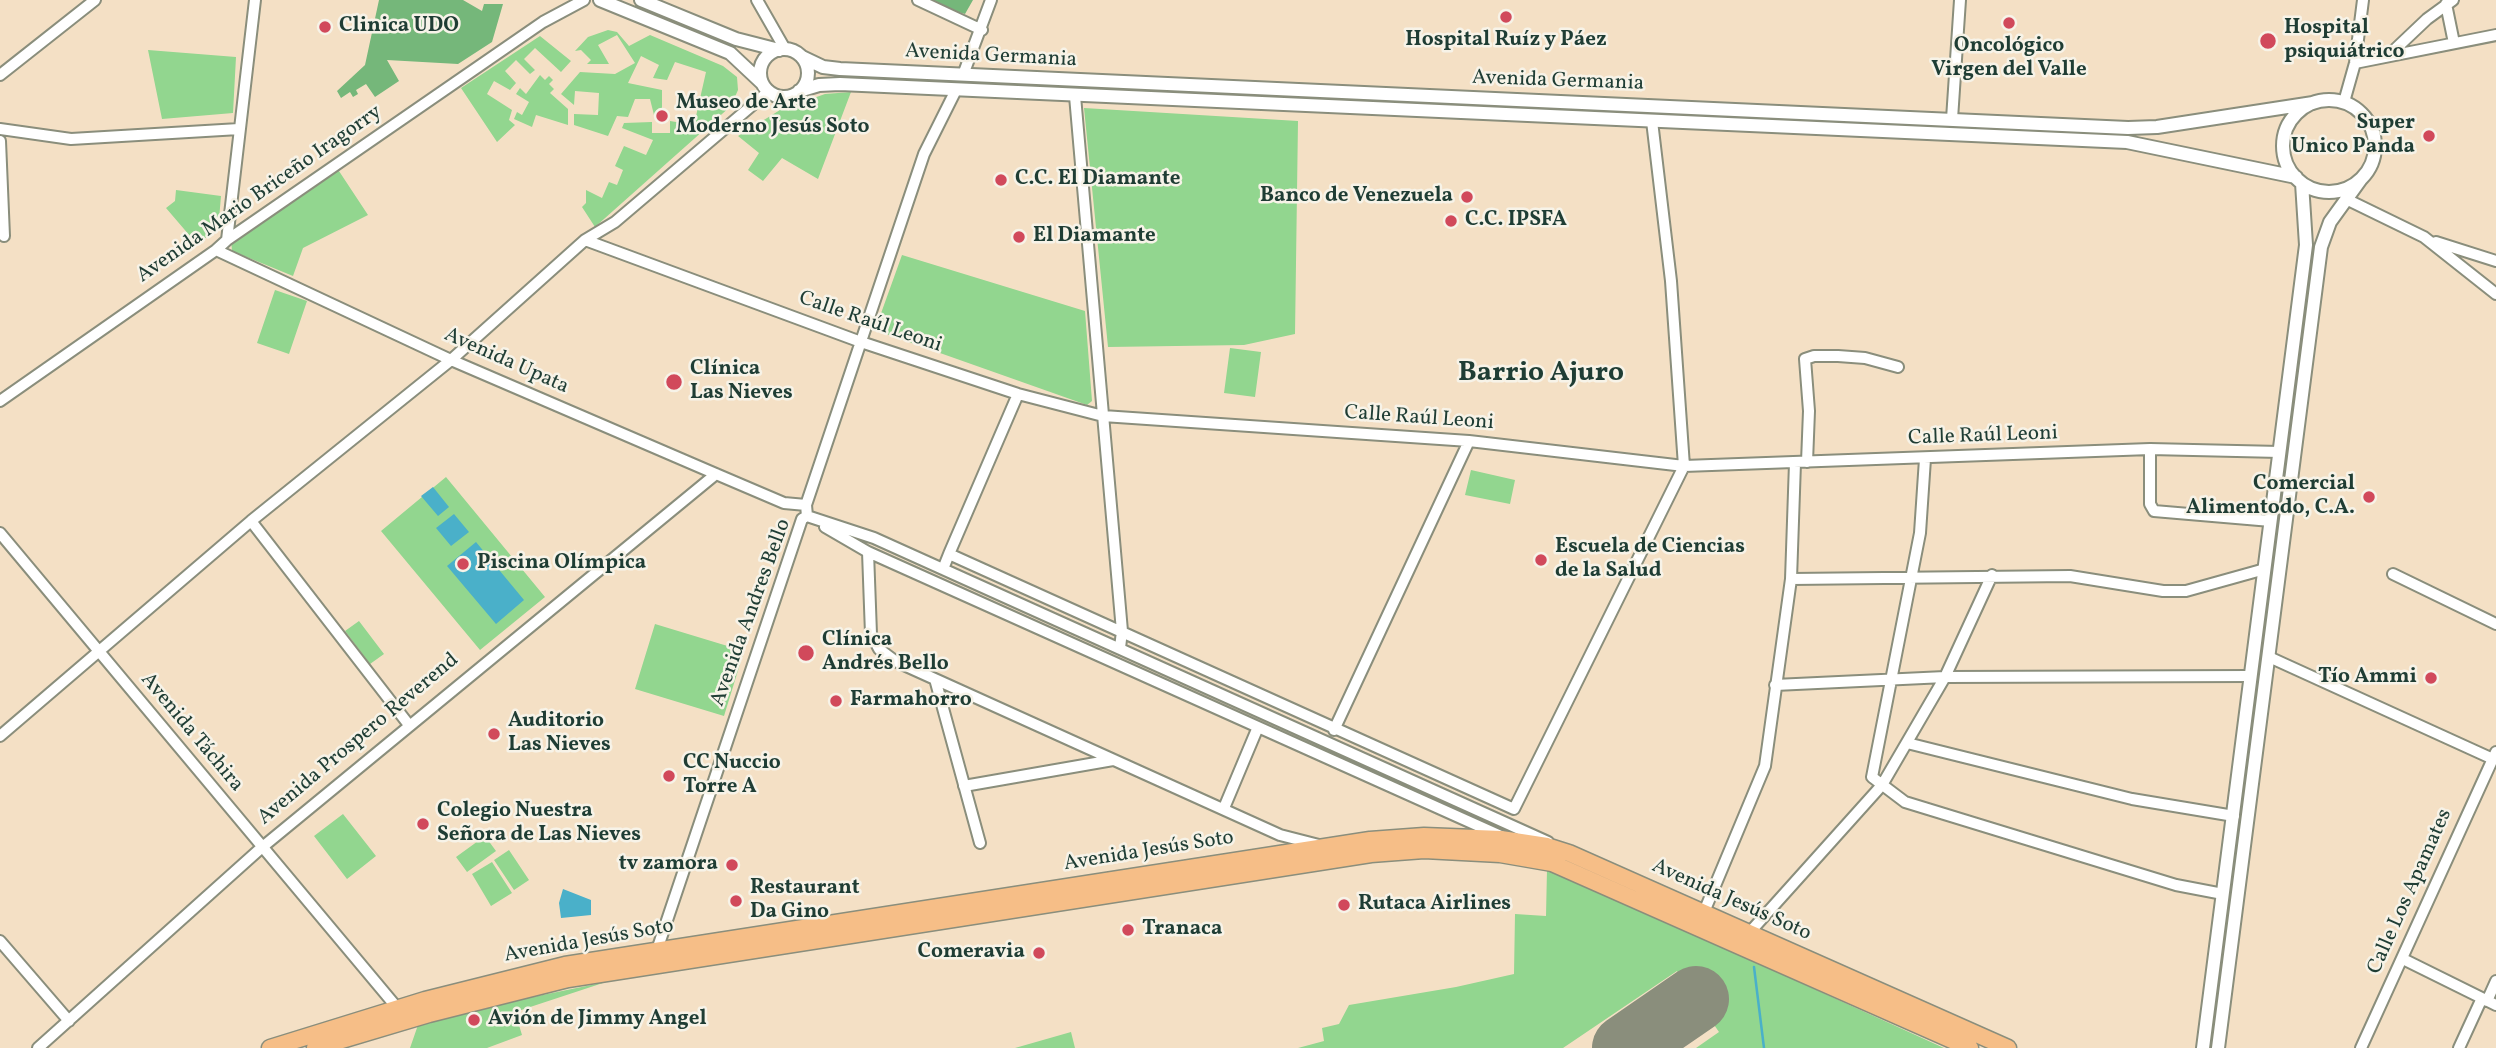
<!DOCTYPE html>
<html>
<head>
<meta charset="utf-8">
<style>
  body { margin:0 }
  canvas { display:block; background:#f4e0c5 }
</style>
</head>
<body>
<canvas width="2496" height="1048"></canvas>
<script>
const g = document.querySelector('canvas').getContext('2d');
g.lineJoin = 'round';
function fillPath(path, color) { g.fillStyle = color; g.fill(path, 'evenodd'); }
const shape = rows => new Path2D(rows.map(r => 'M' + r).join(''));
function stroke(path, color, width, dash) { g.strokeStyle = color; g.lineWidth = width; g.lineCap = dash ? 'butt' : 'round'; g.setLineDash(dash || []); g.stroke(path); }
function write(font, color, halo, rows, align = 'center') {
  g.font = font + ' Vollkorn,serif'; g.lineWidth = 5; g.setLineDash([]); g.textBaseline = 'middle'; g.strokeStyle = halo; g.fillStyle = color; for (const [text, x, y, turn = 0] of rows) {
    g.save(); g.translate(x, y); g.rotate((+turn || 0) * Math.PI / 180); g.textAlign = isNaN(turn) ? turn : align; if (halo) g.strokeText(text, 0, 0); g.fillText(text, 0, 0); g.restore();
  }
}
fillPath(shape([
  [608,30,617,32,629,46,650,35,723,66,737,77,738,90,731,106,595,227,582,207,586,203,586,190,602,198,609,182,617,185,623,170,615,166,624,146,646,155,653,140,622,128,624,123,652,122,652,133,670,133,670,121,694,125,706,72,675,62,667,80,653,78,659,65,641,56,628,83,662,90,662,114,654,115,650,99,635,99,628,117,617,116,608,136,574,125,574,114,598,115,599,93,575,91,574,105,561,94,580,72,615,74,635,63,617,35,598,45,609,64,587,64,591,60,581,50,575,51,588,37],
  [540,36,571,61,561,72,535,48,524,59,535,70,530,74,516,60,505,71,516,83,510,90,494,81,487,94,512,110,509,120,515,125,497,142,461,88],
  [148,50,236,57,233,113,162,119],
  [540,75,545,80,549,76,553,80,549,84,554,89,550,93,568,109,568,125,536,115,532,127,514,119,517,112,522,115,529,102,516,94,520,88,526,94],
  [851,92,818,179,782,158,763,181,748,170,759,153,738,136,780,110,825,94],
  [1084,108,1298,121,1295,334,1244,345,1108,347],
  [335,165,368,215,303,248,293,276,232,251,231,239],
  [176,190,221,196,218,231,196,243,166,208,175,201],
  [902,255,1085,311,1092,401,1087,405,875,330],
  [275,290,307,301,289,354,257,343],
  [1230,348,1261,352,1255,397,1224,393],
  [1471,470,1515,480,1510,504,1465,495],
  [446,477,545,597,480,650,381,531],
  [359,621,384,654,370,664,345,631],
  [655,624,744,651,724,716,635,689],
  [343,814,376,856,347,879,314,836],
  [485,836,496,851,467,872,456,857],
  [509,850,529,880,514,890,494,860],
  [492,862,512,893,491,906,472,874],
  [1547,869,1577,881,1944,1048,1696,1048,1719,1032,1677,971,1563,1048,1298,1048,1324,1041,1322,1028,1339,1024,1349,1005,1456,987,1514,974,1515,914,1546,916],
  [606,982,515,1012,522,1035,487,1048,410,1048,418,1025,479,1008],
  [1071,1032,1075,1048,1015,1048]
]), '#92d68f');
fillPath(shape([
  [379,0,463,0,482,11,484,4,503,4,492,42,458,64,387,60,399,81,375,97,366,84,356,90,358,94,353,97,350,92,341,98,337,91,365,65],
  [919,0,973,0,965,14]
]), '#75b77a');
fillPath(shape([
  [433,487,449,507,438,516,421,496],
  [454,514,469,532,451,546,436,528],
  [476,542,524,600,496,624,447,566],
  [563,889,591,900,591,915,561,918,559,903]
]), '#4ab0c9');
stroke(shape([
  [1754,967,1764,1048]
]), '#4ab0c9', 2.5);
stroke(shape([
  [1625,1048,1696,999]
]), '#8a8e7c', 66);
const minor = shape([
  [757,0,785,49],
  [918,0,982,30],
  [2446,4,2454,43],
  [2388,56,2427,19,2453,0],
  [2355,63,2496,35],
  [0,75,95,0],
  [963,75,991,0],
  [1075,96,1122,631,1120,648],
  [2344,102,2355,63,2363,0],
  [1952,119,1960,0],
  [0,129,71,139,239,129],
  [0,141,4,236],
  [2346,199,2424,237,2496,294],
  [227,240,255,0],
  [585,240,861,342,1018,394,1103,416,1469,441,1684,466,2150,449,2280,452],
  [2436,242,2496,261],
  [216,250,451,360,716,474,784,503,806,505],
  [0,401,216,250,227,240,543,22,584,0],
  [2150,449,2150,504,2154,511,2271,521],
  [1925,459,1920,533,1872,777,1905,802,2176,885,2223,894],
  [1807,462,1809,411,1805,359,1814,356,1838,356,1865,358,1898,367],
  [807,516,874,538,1548,842],
  [251,521,409,725],
  [825,527,868,552,1501,836],
  [0,533,399,1010],
  [868,552,871,634,879,649,895,661,1280,835,1319,845],
  [949,554,1018,394],
  [943,569,949,554,1514,809,1684,466,1671,281,1652,121],
  [2393,574,2496,624],
  [1791,579,2070,576,2163,591,2186,591,2265,569],
  [2269,657,2493,759],
  [935,679,980,843],
  [1775,685,1945,677,2251,676],
  [1334,730,1469,441],
  [0,736,251,521,451,360,585,240,615,222,769,91],
  [1907,743,2132,799,2234,816],
  [964,786,1113,760],
  [1224,808,1258,727],
  [1704,912,1765,766,1791,579,1795,463],
  [1750,932,1882,785,1945,677,1992,575],
  [0,941,69,1021],
  [656,953,802,519,807,516,806,505,924,154,956,90],
  [2403,959,2496,1005],
  [2487,1001,2496,981],
  [38,1048,260,849,716,474],
  [2361,1048,2496,752],
  [2459,1048,2482,998]
]);
const tertiary = shape([
  [600,0,730,53,762,83],
  [641,0,736,39,779,50],
  '760 73a24 24 0 1 1 48 0a24 24 0 1 1-48 0Z',
  [802,57,823,67,840,69,2128,128,2157,127,2313,103],
  [799,91,819,85,840,84,2127,142,2296,177],
  '2283 146a46 46 0 1 1 92 0a46 46 0 1 1-92 0Z',
  [2203,1048,2306,245,2302,183],
  [2218,1048,2321,247,2330,222,2361,179]
]);
const primary = shape([
  [270,1048,425,1000,565,965,1370,840,1424,836,1501,839,1547,846,1569,853,2008,1048],
  [315,1048,429,1014,568,979,1371,854,1424,850,1500,854,1552,863,1970,1048]
]);
stroke(minor, '#8a8e7c', 14);
stroke(tertiary, '#8a8e7c', 16);
stroke(primary, '#8a8e7c', 19);
stroke(minor, '#fff', 10);
stroke(tertiary, '#fff', 12);
stroke(primary, '#f6be87', 16);
for (const [x, y, r, color] of [
  [1506,17,7,"#d1495b"],
  [2009,23,7,"#d1495b"],
  [325,27,7,"#d1495b"],
  [2268,41,9,"#d1495b"],
  [662,116,7,"#d1495b"],
  [2429,136,7,"#d1495b"],
  [1001,180,7,"#d1495b"],
  [1467,197,7,"#d1495b"],
  [1451,221,7,"#d1495b"],
  [1019,237,7,"#d1495b"],
  [674,382,9,"#d1495b"],
  [2369,497,7,"#d1495b"],
  [1541,560,7,"#d1495b"],
  [463,564,7,"#d1495b"],
  [806,653,9,"#d1495b"],
  [2431,678,7,"#d1495b"],
  [836,701,7,"#d1495b"],
  [494,734,7,"#d1495b"],
  [669,776,7,"#d1495b"],
  [423,824,7,"#d1495b"],
  [732,865,7,"#d1495b"],
  [736,901,7,"#d1495b"],
  [1344,905,7,"#d1495b"],
  [1128,930,7,"#d1495b"],
  [1039,953,7,"#d1495b"],
  [474,1020,7,"#d1495b"]
]) { const dot = new Path2D(); dot.arc(x, y, r, 0, 2 * Math.PI); g.fillStyle = color; g.fill(dot); stroke(dot, '#f7f3e8', 2.5); }
write('bold 21px', '#1f3d34', '#f7f3e8', [
  ["Clinica UDO",339,27],
  ["Hospital",2284,29],
  ["psiquiátrico",2284,53],
  ["Hospital Ruíz y Páez",1506,41,"center"],
  ["Oncológico",2009,47,"center"],
  ["Virgen del Valle",2009,71,"center"],
  ["Museo de Arte",676,104],
  ["Moderno Jesús Soto",676,128],
  ["Super",2415,124,"right"],
  ["Unico Panda",2415,148,"right"],
  ["C.C. El Diamante",1015,180],
  ["Banco de Venezuela",1453,197,"right"],
  ["C.C. IPSFA",1465,221],
  ["El Diamante",1033,237],
  ["Clínica",690,370],
  ["Las Nieves",690,394],
  ["Comercial",2355,485,"right"],
  ["Alimentodo, C.A.",2355,509,"right"],
  ["Escuela de Ciencias",1555,548],
  ["de la Salud",1555,572],
  ["Piscina Olímpica",477,564],
  ["Clínica",822,641],
  ["Andrés Bello",822,665],
  ["Tío Ammi",2417,678,"right"],
  ["Farmahorro",850,701],
  ["Auditorio",508,722],
  ["Las Nieves",508,746],
  ["CC Nuccio",683,764],
  ["Torre A",683,788],
  ["Colegio Nuestra",437,812],
  ["Señora de Las Nieves",437,836],
  ["tv zamora",718,865,"right"],
  ["Restaurant",750,889],
  ["Da Gino",750,913],
  ["Rutaca Airlines",1358,905],
  ["Tranaca",1142,930],
  ["Comeravia",1025,953,"right"],
  ["Avión de Jimmy Angel",488,1020]
], 'left');
write('21px', '#1f3d34', '#f7f3e8', [
  ["Avenida Germania",991,57,3],
  ["Avenida Germania",1558,82,2],
  ["Avenida Mario Briceño Iragorry",260,195,-35],
  ["Calle Raúl Leoni",870,323,19],
  ["Avenida Upata",506,362,24],
  ["Calle Raúl Leoni",1419,419,4],
  ["Calle Raúl Leoni",1983,437,-2],
  ["Avenida Andres Bello",752,613,-70],
  ["Avenida Táchira",191,733,50],
  ["Avenida Prospero Reverend",359,740,-40],
  ["Avenida Jesús Soto",1149,852,-9],
  ["Calle Los Apamates",2411,892,-66],
  ["Avenida Jesús Soto",1731,901,24],
  ["Avenida Jesús Soto",589,942,-10]
]);
write('bold 28px', '#1f3d34', '#f7f3e8', [
  ["Barrio Ajuro",1541,375]
]);
</script>
</body>
</html>
